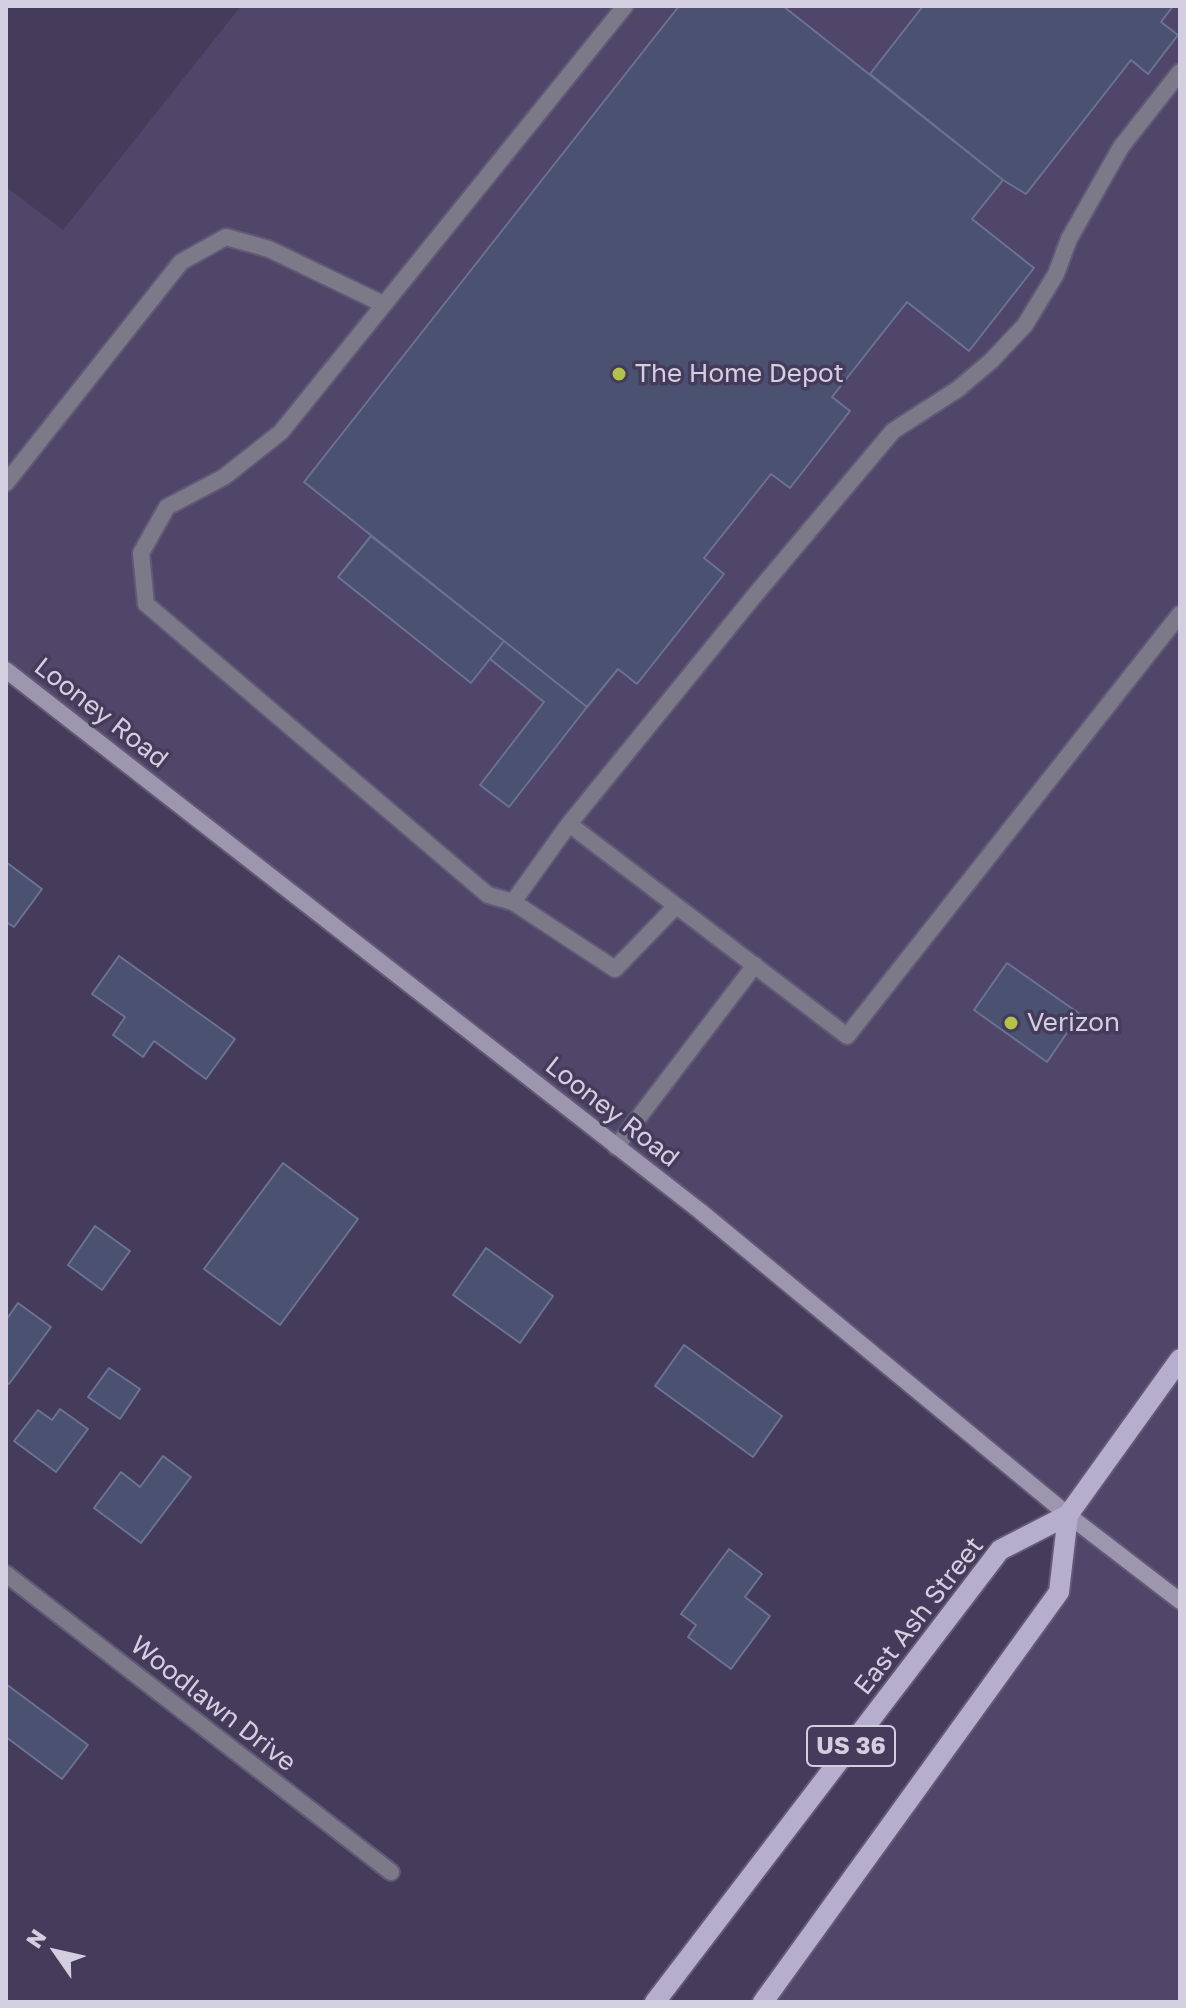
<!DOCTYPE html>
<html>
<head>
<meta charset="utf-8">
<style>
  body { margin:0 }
  #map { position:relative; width:1186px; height:2008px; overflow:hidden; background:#443c5a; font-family:"Golos Text",sans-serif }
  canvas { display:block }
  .frame { position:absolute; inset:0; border:8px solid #d3cfe1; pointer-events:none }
  .north { position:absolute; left:16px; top:1912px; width:80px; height:80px; -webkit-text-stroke:6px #443c5a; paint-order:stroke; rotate:304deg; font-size:22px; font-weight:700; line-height:32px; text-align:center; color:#d3cfe1 }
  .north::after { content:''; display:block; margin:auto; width:28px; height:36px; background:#d3cfe1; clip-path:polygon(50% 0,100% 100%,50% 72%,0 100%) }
</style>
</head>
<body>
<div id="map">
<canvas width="1186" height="2008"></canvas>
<div class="frame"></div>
<div class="north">N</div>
</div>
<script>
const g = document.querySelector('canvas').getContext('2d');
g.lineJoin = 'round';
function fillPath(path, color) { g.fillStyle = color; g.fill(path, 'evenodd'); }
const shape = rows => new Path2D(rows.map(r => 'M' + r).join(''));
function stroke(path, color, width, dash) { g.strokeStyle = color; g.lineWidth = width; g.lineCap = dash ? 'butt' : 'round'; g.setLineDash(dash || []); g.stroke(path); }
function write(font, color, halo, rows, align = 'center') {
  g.font = font + ' "Golos Text",sans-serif'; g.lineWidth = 7; g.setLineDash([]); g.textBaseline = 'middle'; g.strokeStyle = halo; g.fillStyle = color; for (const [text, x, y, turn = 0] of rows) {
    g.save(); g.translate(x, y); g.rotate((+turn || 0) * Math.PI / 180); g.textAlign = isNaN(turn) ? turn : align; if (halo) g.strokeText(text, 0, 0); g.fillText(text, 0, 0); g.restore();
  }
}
fillPath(shape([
  [241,6,1180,6,1180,2002,763,2002,1059,1592,1068,1515,700,1211,6,670,6,187,63,230]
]), '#4f4669');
const building = shape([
  [679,6,783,6,1003,180,972,219,1034,268,969,351,907,302,832,397,850,411,790,488,771,474,704,558,724,574,637,684,618,669,587,707,304,482,679,6],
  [923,6,1173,6,1161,22,1178,35,1148,74,1131,60,1026,194,1003,180,870,74,923,6],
  [371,536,504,641,471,683,338,577,371,536],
  [504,641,587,707,509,807,480,785,544,702,490,659,504,641],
  [6,862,42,889,14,927,6,922,6,862],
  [119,956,235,1039,206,1079,154,1041,143,1057,113,1035,125,1017,92,994,119,956],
  [1007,963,1080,1014,1047,1062,974,1010,1007,963],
  [283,1163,358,1219,280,1325,204,1269,283,1163],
  [95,1226,130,1251,102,1290,68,1265,95,1226],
  [486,1248,553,1296,520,1343,453,1295,486,1248],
  [18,1303,51,1327,9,1384,6,1382,6,1320,18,1303],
  [684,1345,782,1416,753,1457,655,1386,684,1345],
  [109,1368,140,1389,120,1419,88,1397,109,1368],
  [60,1409,88,1429,56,1472,14,1441,38,1410,52,1420,60,1409],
  [163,1456,191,1477,141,1543,94,1508,121,1472,140,1487,163,1456],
  [729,1549,762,1574,745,1597,770,1616,731,1669,688,1637,696,1625,681,1614,729,1549],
  [6,1684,88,1745,62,1779,6,1737,6,1684]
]);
fillPath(building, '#4b5170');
stroke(building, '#6c7293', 2);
const lane = shape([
  [625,6,281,432,224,477,167,507,141,553,146,604,488,895,513,902,569,824,755,595,893,431,958,389,991,361,1025,325,1056,274,1069,239,1121,147,1180,72],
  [6,483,181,262,226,237,269,249,383,304],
  [569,824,847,1036,1180,614],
  [513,902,615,969,676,906],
  [616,1147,755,965]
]);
const street = shape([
  [6,1574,391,1872]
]);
const secondary = shape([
  [6,670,700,1211,1068,1515,1180,1601]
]);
const primary = shape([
  [655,2002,1000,1550,1068,1515,1180,1359],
  [763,2002,1059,1592,1068,1515]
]);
stroke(lane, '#615975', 20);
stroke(street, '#615975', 20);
stroke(secondary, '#615975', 20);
stroke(primary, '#615975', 24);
stroke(lane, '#7c7988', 16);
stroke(street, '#7c7988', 16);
stroke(secondary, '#9c97af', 16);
stroke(primary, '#b5aecc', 20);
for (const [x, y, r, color] of [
  [619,374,8,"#b3c24b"],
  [1011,1023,8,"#b3c24b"]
]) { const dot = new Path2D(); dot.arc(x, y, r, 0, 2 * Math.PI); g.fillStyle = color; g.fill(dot); stroke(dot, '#443c5a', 3); }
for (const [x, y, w] of [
  [851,1746,88]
]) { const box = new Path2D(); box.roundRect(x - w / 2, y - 20, w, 40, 6); g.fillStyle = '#443c5a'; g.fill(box); stroke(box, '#d3cfe1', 2); }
write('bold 24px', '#d3cfe1', null, [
  ["US 36",851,1746]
]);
write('26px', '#d3cfe1', '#443c5a', [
  ["The Home Depot",635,374],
  ["Verizon",1027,1023]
], 'left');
write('26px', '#d3cfe1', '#443c5a', [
  ["Looney Road",101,713,38],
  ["Looney Road",612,1112,38],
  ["East Ash Street",919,1616,-52],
  ["Woodlawn Drive",213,1704,38]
]);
</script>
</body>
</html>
